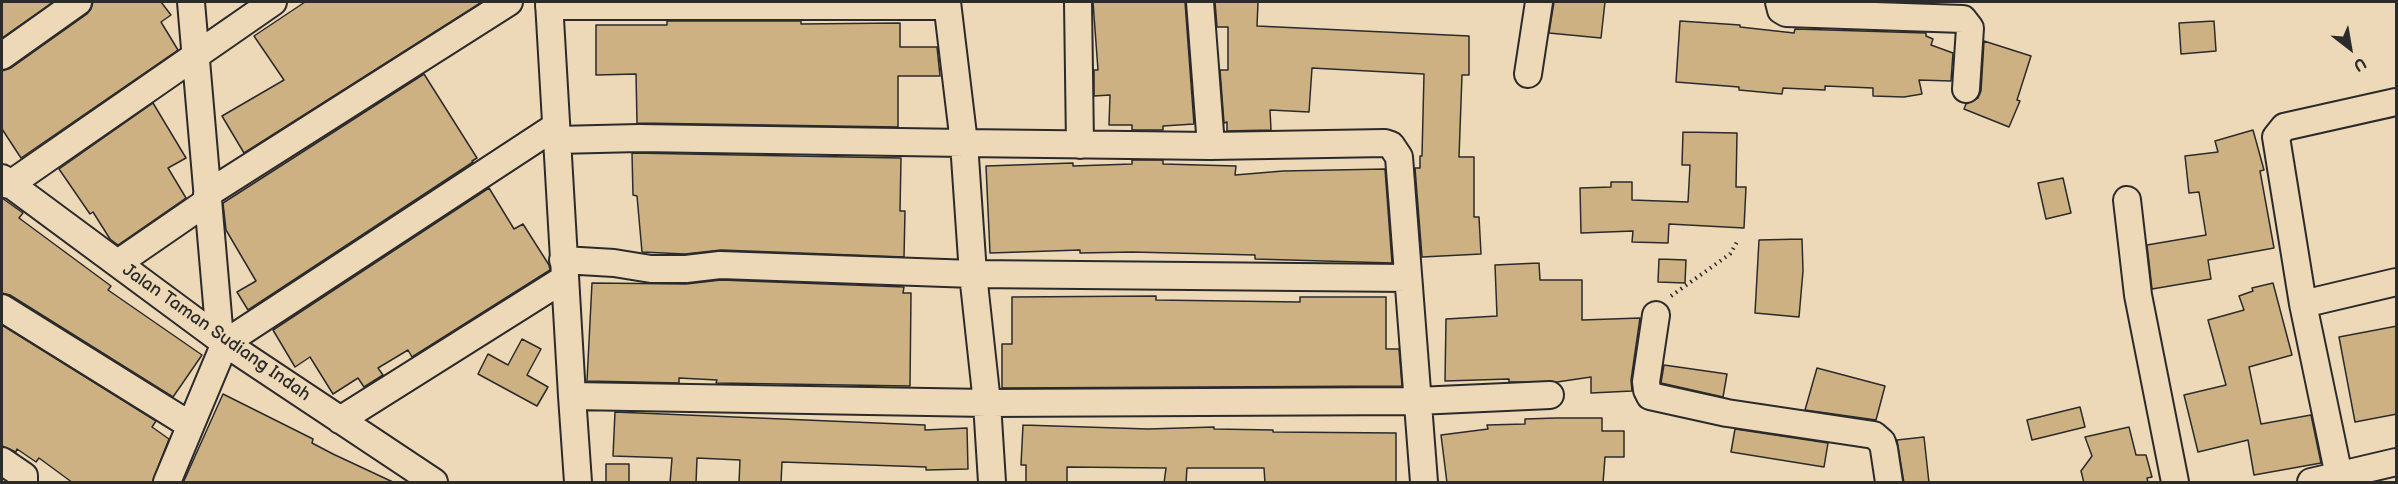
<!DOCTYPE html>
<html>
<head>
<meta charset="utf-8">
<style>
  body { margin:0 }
  #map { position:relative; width:2398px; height:484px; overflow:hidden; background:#edd8b7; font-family:"Balsamiq Sans",sans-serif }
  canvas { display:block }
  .frame { position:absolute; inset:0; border:3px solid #2b2b2b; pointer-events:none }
  .north { position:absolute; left:2320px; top:18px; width:60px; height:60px; -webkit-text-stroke:4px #edd8b7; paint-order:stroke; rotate:149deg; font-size:16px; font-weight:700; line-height:24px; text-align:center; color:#2b2b2b }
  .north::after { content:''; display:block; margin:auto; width:21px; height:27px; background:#2b2b2b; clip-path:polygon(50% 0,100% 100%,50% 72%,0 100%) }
</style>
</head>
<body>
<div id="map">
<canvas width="2398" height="484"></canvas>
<div class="frame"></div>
<div class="north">U</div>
</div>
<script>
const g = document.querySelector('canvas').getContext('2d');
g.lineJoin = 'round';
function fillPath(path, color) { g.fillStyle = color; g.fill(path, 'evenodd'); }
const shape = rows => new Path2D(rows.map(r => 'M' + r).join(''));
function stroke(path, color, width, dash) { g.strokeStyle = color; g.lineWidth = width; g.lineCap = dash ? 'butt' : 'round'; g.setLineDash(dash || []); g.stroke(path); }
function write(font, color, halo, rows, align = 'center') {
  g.font = font + ' "Balsamiq Sans",sans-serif'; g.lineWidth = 4.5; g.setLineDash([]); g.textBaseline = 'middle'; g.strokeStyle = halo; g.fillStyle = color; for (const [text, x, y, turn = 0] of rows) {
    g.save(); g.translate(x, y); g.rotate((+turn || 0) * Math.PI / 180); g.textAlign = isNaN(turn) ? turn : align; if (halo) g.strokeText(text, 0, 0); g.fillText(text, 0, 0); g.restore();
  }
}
const building = shape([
  [2,2,53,2,2,38,2,2],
  [93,2,161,2,171,15,161,22,178,50,21,158,2,129,2,71,11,68,87,14,91,9,93,2],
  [305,2,482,2,244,153,222,116,284,80,254,36,305,2],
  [1093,2,1185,2,1194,124,1163,126,1163,130,1132,130,1132,125,1109,125,1110,95,1094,96,1094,70,1098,70,1093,2],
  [1215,2,1258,2,1257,26,1469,36,1469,75,1462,75,1459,157,1474,157,1474,217,1479,217,1481,254,1422,257,1415,168,1420,168,1420,156,1422,156,1424,74,1312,68,1309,112,1270,110,1271,130,1227,131,1227,122,1224,123,1220,70,1228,70,1228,27,1217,27,1215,2],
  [1554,2,1605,2,1601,38,1549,33,1554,2],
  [667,21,801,21,801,24,900,23,900,47,937,47,940,76,898,76,898,127,637,123,636,74,596,75,596,25,667,25,667,21],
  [1680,21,1740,25,1740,27,1794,33,1795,29,1926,33,1926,36,1933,39,1931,45,1953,53,1951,81,1919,80,1922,94,1904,97,1873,96,1873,88,1825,86,1825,90,1783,88,1782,94,1739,90,1739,87,1676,82,1680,21],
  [2214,21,2216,51,2181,54,2179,23,2214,21],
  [1984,41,2031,56,2017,100,2020,101,2009,127,1964,109,1966,104,1978,98,1981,91,1984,41],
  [424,74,477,158,472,161,473,162,248,310,237,292,256,281,226,230,223,203,424,74],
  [153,103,186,158,168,168,186,198,118,245,110,239,93,212,90,214,59,169,153,103],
  [2253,130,2264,170,2260,171,2274,248,2208,260,2211,279,2152,289,2147,245,2206,235,2199,192,2189,193,2185,156,2218,152,2215,141,2253,130],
  [1683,132,1737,133,1736,187,1746,187,1744,228,1669,224,1668,243,1632,242,1633,231,1581,233,1580,188,1611,187,1611,182,1632,182,1632,200,1688,202,1690,165,1682,165,1683,132],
  [632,153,901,158,900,211,905,211,904,257,721,250,685,254,642,252,637,196,633,195,632,153],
  [1132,160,1163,160,1163,164,1236,166,1235,175,1283,171,1385,169,1392,263,1255,259,1255,255,1132,252,1080,253,1080,250,990,253,986,166,1073,163,1073,166,1132,164,1132,160],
  [2063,178,2071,213,2046,219,2038,183,2063,178],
  [489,188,514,229,523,224,549,265,550,270,412,357,408,350,378,368,383,375,364,387,358,378,333,394,310,357,295,367,273,330,489,188],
  [2,198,23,213,19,218,111,286,108,290,202,355,173,397,10,295,2,293,2,198],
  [1802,239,1803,271,1799,317,1755,313,1759,240,1802,239],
  [1659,259,1686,260,1685,283,1658,282,1659,259],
  [1539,263,1540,280,1582,280,1582,320,1640,318,1631,380,1632,391,1591,393,1591,377,1557,382,1509,382,1509,379,1445,381,1446,319,1497,316,1495,265,1539,263],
  [721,280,904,287,903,293,911,293,910,386,716,383,717,380,679,378,679,383,587,381,592,283,686,284,721,280],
  [2273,283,2292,355,2249,367,2261,424,2311,415,2321,463,2254,475,2248,440,2198,452,2184,395,2226,385,2208,320,2244,310,2239,296,2253,291,2252,288,2273,283],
  [1156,296,1156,300,1300,302,1300,297,1386,297,1386,349,1399,349,1402,386,1002,388,1002,344,1012,344,1012,297,1156,296],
  [2,325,156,421,152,427,169,439,152,483,73,483,39,458,36,462,17,449,16,452,2,446,2,325],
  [2397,326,2397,414,2355,422,2339,337,2397,326],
  [522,339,541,349,527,375,548,387,537,406,478,374,488,354,508,365,522,339],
  [1664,365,1727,374,1723,397,1661,383,1664,365],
  [1817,368,1885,386,1876,420,1805,410,1817,368],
  [223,394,313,439,312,443,333,454,395,483,183,483,223,394],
  [2080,407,2085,427,2032,440,2027,420,2080,407],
  [615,412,925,425,925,430,967,428,968,469,926,470,926,467,782,462,781,483,739,483,740,460,697,458,696,483,670,483,672,458,613,456,615,412],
  [1556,418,1602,418,1602,431,1624,431,1624,457,1605,457,1603,483,1447,483,1441,435,1488,429,1487,425,1525,424,1525,419,1556,418],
  [1023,425,1148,429,1214,427,1214,429,1273,430,1273,432,1396,433,1396,483,1265,483,1264,468,1187,468,1186,483,1164,483,1166,468,1067,467,1067,483,1026,483,1026,465,1021,465,1023,425],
  [2129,427,2136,455,2146,455,2152,477,2147,478,2148,483,2084,483,2081,471,2092,456,2085,437,2129,427],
  [1735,429,1828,443,1824,467,1731,452,1735,429],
  [1924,437,1929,483,1904,483,1897,440,1924,437],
  [606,464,629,464,629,483,606,483,606,464]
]);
fillPath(building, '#cdb182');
stroke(building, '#2b2b2b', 1.5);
const minor = shape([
  [191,2,220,339],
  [549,2,572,396],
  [1078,2,1080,145],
  [1200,2,1211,146],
  [1779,2,1781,10,1786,13,1963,19,1970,28,1966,89],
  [549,6,947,6],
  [2,56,78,2],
  [1528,74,1539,2],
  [557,140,639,138,964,143,947,2],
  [2,178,225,343,434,482],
  [9,185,273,2],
  [207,194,509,2],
  [2127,200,2138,295,2175,482],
  [563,260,614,263,651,269,686,269,720,265,973,274,1407,278],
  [118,263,208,201],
  [2303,304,2396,282],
  [2,308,190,425],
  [1656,315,1646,382,1647,390,1650,396,1727,413,1874,435,1882,442,1884,449,1889,482],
  [340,420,564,279],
  [2,461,24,476,24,482],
  [2339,476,2303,304,2276,137,2284,127,2396,102],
  [167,482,225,343,556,126],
  [578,482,572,396,987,403,1417,401,1550,395],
  [992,482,987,403,973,274,964,143,1211,146,1385,143,1391,145,1399,157,1424,482],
  [2311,482,2396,462]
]);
stroke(minor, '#2b2b2b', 30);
stroke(shape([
  [1671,296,1730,254,1737,242]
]), '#2b2b2b', 4, [1.5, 4.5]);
stroke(minor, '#edd8b7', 26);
write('18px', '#2b2b2b', '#edd8b7', [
  ["Jalan Taman Sudiang Indah",216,333,35]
]);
</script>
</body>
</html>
